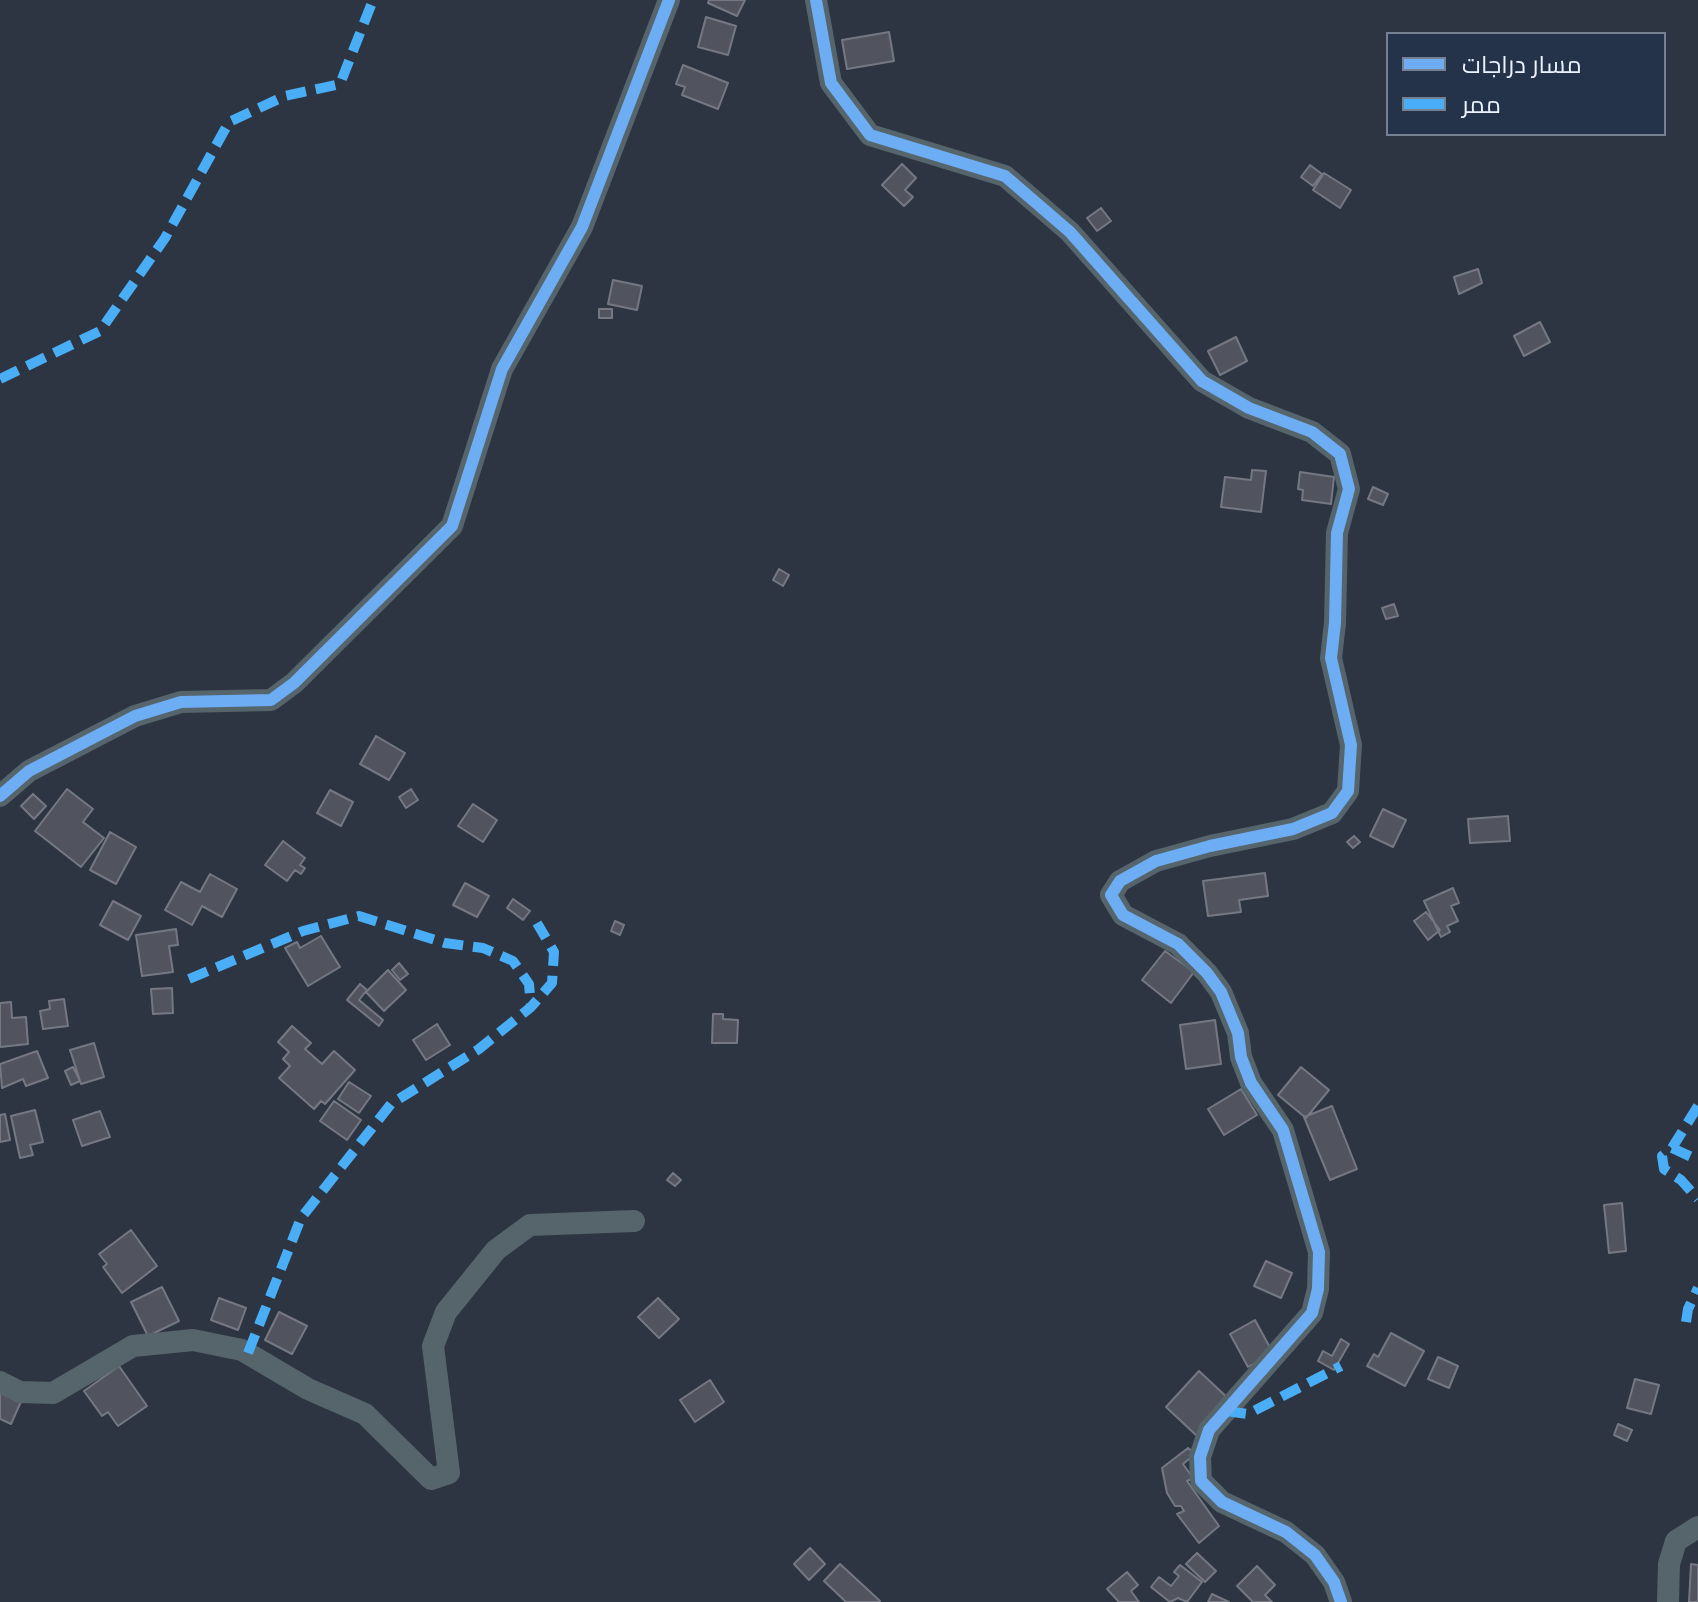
<!DOCTYPE html>
<html>
<head>
<meta charset="utf-8">
<style>
  body { margin:0 }
  #map { position:relative; width:1698px; height:1602px; overflow:hidden; background:#2d3542; font-family:"DM Sans",Cairo,sans-serif }
  canvas { display:block }
  .legend { position:absolute; left:1386px; top:32px; width:280px; height:104px; box-sizing:border-box; background:#25334a; border:2px solid #758092; margin:0; padding:10px 14px; list-style:none; font-size:24px; color:#ecf3ff }
  .legend li { display:flex; align-items:center; gap:16px; height:40px }
  .legend b { width:40px; border:2px solid #758092 }
</style>
</head>
<body>
<div id="map">
<canvas width="1698" height="1602"></canvas>
<ul class="legend">
<li><b style="height:10px;background:#6dadf4"></b>مسار دراجات</li>
<li><b style="height:10px;background:#49aef6"></b>ممر</li>
</ul>
</div>
<script>
const g = document.querySelector('canvas').getContext('2d');
g.lineJoin = 'round';
function fillPath(path, color) { g.fillStyle = color; g.fill(path, 'evenodd'); }
const shape = rows => new Path2D(rows.map(r => 'M' + r).join(''));
function stroke(path, color, width, dash) { g.strokeStyle = color; g.lineWidth = width; g.lineCap = dash ? 'butt' : 'round'; g.setLineDash(dash || []); g.stroke(path); }
const building = shape([
  [709,0,745,0,737,16,708,3,709,0],
  [706,17,736,26,728,55,698,47,706,17],
  [889,32,894,61,847,69,842,40,889,32],
  [683,65,728,83,718,109,682,95,685,87,676,84,683,65],
  [902,164,916,178,905,190,913,197,904,206,882,185,902,164],
  [1310,165,1322,174,1313,186,1301,177,1310,165],
  [1324,173,1351,190,1340,208,1313,190,1324,173],
  [1101,208,1111,221,1097,231,1087,218,1101,208],
  [1478,269,1482,283,1459,294,1454,277,1478,269],
  [613,280,642,286,637,310,608,304,613,280],
  [599,309,612,309,612,318,599,318,599,309],
  [1540,322,1550,342,1524,356,1514,336,1540,322],
  [1236,337,1247,361,1220,375,1208,351,1236,337],
  [1252,470,1266,471,1261,512,1221,507,1225,477,1251,480,1252,470],
  [1300,472,1334,477,1331,504,1302,500,1303,490,1298,489,1300,472],
  [1373,487,1388,494,1383,505,1368,499,1373,487],
  [779,569,789,575,783,586,773,580,779,569],
  [1394,604,1398,616,1386,619,1382,608,1394,604],
  [376,736,405,753,389,780,360,764,376,736],
  [67,789,93,809,83,822,104,838,81,867,35,831,67,789],
  [411,789,418,800,406,808,399,797,411,789],
  [330,790,353,802,341,826,317,813,330,790],
  [33,794,46,806,34,819,21,806,33,794],
  [473,804,497,820,483,842,458,826,473,804],
  [1383,809,1406,820,1393,847,1370,836,1383,809],
  [1508,816,1510,841,1470,843,1468,819,1508,816],
  [110,832,136,847,116,884,90,870,110,832],
  [1354,836,1360,842,1353,848,1347,842,1354,836],
  [283,841,305,858,300,865,305,868,301,874,295,870,287,881,265,865,283,841],
  [1265,873,1268,896,1239,900,1241,912,1208,916,1203,881,1265,873],
  [210,874,237,889,222,917,202,906,192,925,165,910,181,882,200,892,210,874],
  [465,883,489,896,477,917,453,905,465,883],
  [1453,888,1459,903,1451,906,1458,921,1447,926,1450,932,1441,937,1424,901,1453,888],
  [513,899,530,911,523,920,507,908,513,899],
  [113,901,141,916,128,940,100,925,113,901],
  [1426,912,1440,930,1428,940,1414,921,1426,912],
  [615,921,624,925,620,935,611,931,615,921],
  [176,929,178,945,169,946,173,972,142,976,136,935,176,929],
  [321,936,340,967,308,986,285,948,297,942,300,948,321,936],
  [1165,951,1194,972,1171,1003,1142,980,1165,951],
  [399,963,408,974,400,980,392,970,399,963],
  [388,970,406,990,384,1011,366,992,388,970],
  [360,984,367,990,359,1000,383,1020,379,1026,347,1000,360,984],
  [172,988,173,1013,153,1014,151,989,172,988],
  [64,999,68,1026,43,1029,40,1011,50,1009,49,1001,64,999],
  [11,1002,12,1018,26,1017,28,1044,0,1047,0,1003,11,1002],
  [713,1014,723,1014,723,1019,738,1020,737,1043,712,1043,713,1014],
  [1215,1020,1221,1064,1186,1069,1180,1025,1215,1020],
  [437,1024,450,1045,426,1060,413,1040,437,1024],
  [292,1026,311,1043,305,1049,322,1064,334,1051,355,1070,325,1104,321,1101,314,1109,279,1078,290,1066,283,1059,289,1052,278,1042,292,1026],
  [94,1043,104,1077,81,1084,70,1050,94,1043],
  [37,1051,48,1078,26,1086,23,1079,2,1088,0,1064,37,1051],
  [73,1067,80,1081,71,1085,65,1071,73,1067],
  [1301,1067,1329,1090,1306,1118,1278,1095,1301,1067],
  [349,1082,371,1096,359,1113,338,1099,349,1082],
  [1241,1089,1257,1115,1224,1135,1208,1109,1241,1089],
  [334,1101,361,1120,347,1140,320,1121,334,1101],
  [1332,1106,1357,1169,1330,1180,1304,1117,1332,1106],
  [35,1110,43,1142,30,1145,33,1155,20,1158,11,1116,35,1110],
  [100,1111,110,1137,82,1146,73,1120,100,1111],
  [5,1114,10,1140,0,1142,0,1115,5,1114],
  [673,1173,681,1180,675,1186,667,1180,673,1173],
  [1622,1203,1626,1251,1609,1253,1604,1205,1622,1203],
  [131,1230,157,1266,122,1293,103,1267,107,1264,99,1254,131,1230],
  [1266,1261,1292,1273,1281,1298,1254,1286,1266,1261],
  [162,1287,179,1321,148,1336,131,1302,162,1287],
  [219,1298,246,1308,238,1330,211,1320,219,1298],
  [658,1298,679,1319,659,1338,638,1317,658,1298],
  [279,1312,307,1326,292,1354,265,1340,279,1312],
  [1255,1320,1273,1353,1248,1367,1230,1334,1255,1320],
  [1391,1333,1424,1351,1405,1386,1367,1366,1374,1354,1378,1357,1391,1333],
  [1341,1339,1349,1344,1334,1370,1318,1361,1323,1351,1332,1356,1341,1339],
  [1438,1357,1458,1366,1449,1388,1428,1379,1438,1357],
  [119,1366,147,1406,118,1426,108,1412,102,1416,84,1391,119,1366],
  [1199,1371,1231,1401,1197,1436,1166,1407,1199,1371],
  [1635,1379,1659,1385,1651,1414,1627,1408,1635,1379],
  [710,1380,724,1402,695,1422,680,1400,710,1380],
  [0,1387,23,1397,11,1424,0,1419,0,1387],
  [1618,1424,1632,1430,1627,1441,1614,1435,1618,1424],
  [1188,1448,1195,1454,1183,1464,1193,1478,1187,1481,1219,1526,1199,1543,1177,1514,1184,1511,1181,1506,1175,1506,1167,1493,1162,1468,1188,1448],
  [810,1548,825,1564,809,1580,794,1564,810,1548],
  [1197,1553,1216,1571,1205,1582,1186,1564,1197,1553],
  [840,1564,880,1601,879,1602,846,1602,824,1581,840,1564],
  [1691,1564,1698,1565,1698,1602,1689,1602,1691,1564],
  [1180,1565,1202,1582,1187,1602,1178,1598,1170,1602,1151,1587,1159,1577,1171,1586,1179,1576,1174,1572,1180,1565],
  [1257,1566,1275,1585,1265,1595,1272,1602,1253,1602,1237,1586,1257,1566],
  [1127,1572,1138,1585,1131,1591,1139,1602,1119,1602,1107,1589,1127,1572],
  [1212,1594,1229,1602,1208,1602,1212,1594]
]);
fillPath(building, '#51535f');
stroke(building, '#757883', 2);
stroke(shape([
  [816,0,831,83,870,135,1005,176,1070,232,1202,381,1249,408,1312,432,1340,454,1349,489,1337,533,1335,623,1331,658,1351,745,1348,791,1332,813,1293,829,1210,846,1156,861,1120,881,1111,895,1123,915,1178,944,1207,973,1221,992,1238,1033,1241,1057,1251,1083,1283,1130,1319,1252,1318,1289,1312,1313,1209,1430,1200,1457,1201,1481,1222,1502,1286,1532,1315,1555,1334,1582,1341,1602],
  [0,796,29,771,135,716,181,702,271,700,294,683,452,526,502,369,582,227,669,0],
  [0,1382,20,1392,53,1393,133,1346,193,1340,242,1350,308,1389,365,1414,431,1479,449,1473,433,1346,446,1312,496,1250,530,1225,634,1221],
  [1668,1602,1669,1564,1676,1541,1698,1527]
]), '#56646b', 22);
stroke(shape([
  [0,379,100,331,165,238,229,122,285,96,340,84,373,0],
  [189,979,303,931,359,916,445,943,483,948,513,961,529,984,531,1007],
  [1698,1106,1672,1148,1662,1156,1664,1169,1681,1180,1698,1199],
  [1672,1148,1698,1160],
  [1686,1322,1688,1309,1698,1288],
  [248,1353,301,1218,391,1104,479,1049,531,1007,552,983,554,952,537,923],
  [1226,1411,1248,1414,1341,1366]
]), '#49aef6', 10, [20, 10]);
stroke(shape([
  [816,0,831,83,870,135,1005,176,1070,232,1202,381,1249,408,1312,432,1340,454,1349,489,1337,533,1335,623,1331,658,1351,745,1348,791,1332,813,1293,829,1210,846,1156,861,1120,881,1111,895,1123,915,1178,944,1207,973,1221,992,1238,1033,1241,1057,1251,1083,1283,1130,1319,1252,1318,1289,1312,1313,1209,1430,1200,1457,1201,1481,1222,1502,1286,1532,1315,1555,1334,1582,1341,1602],
  [0,796,29,771,135,716,181,702,271,700,294,683,452,526,502,369,582,227,669,0]
]), '#6dadf4', 12);
</script>
</body>
</html>
